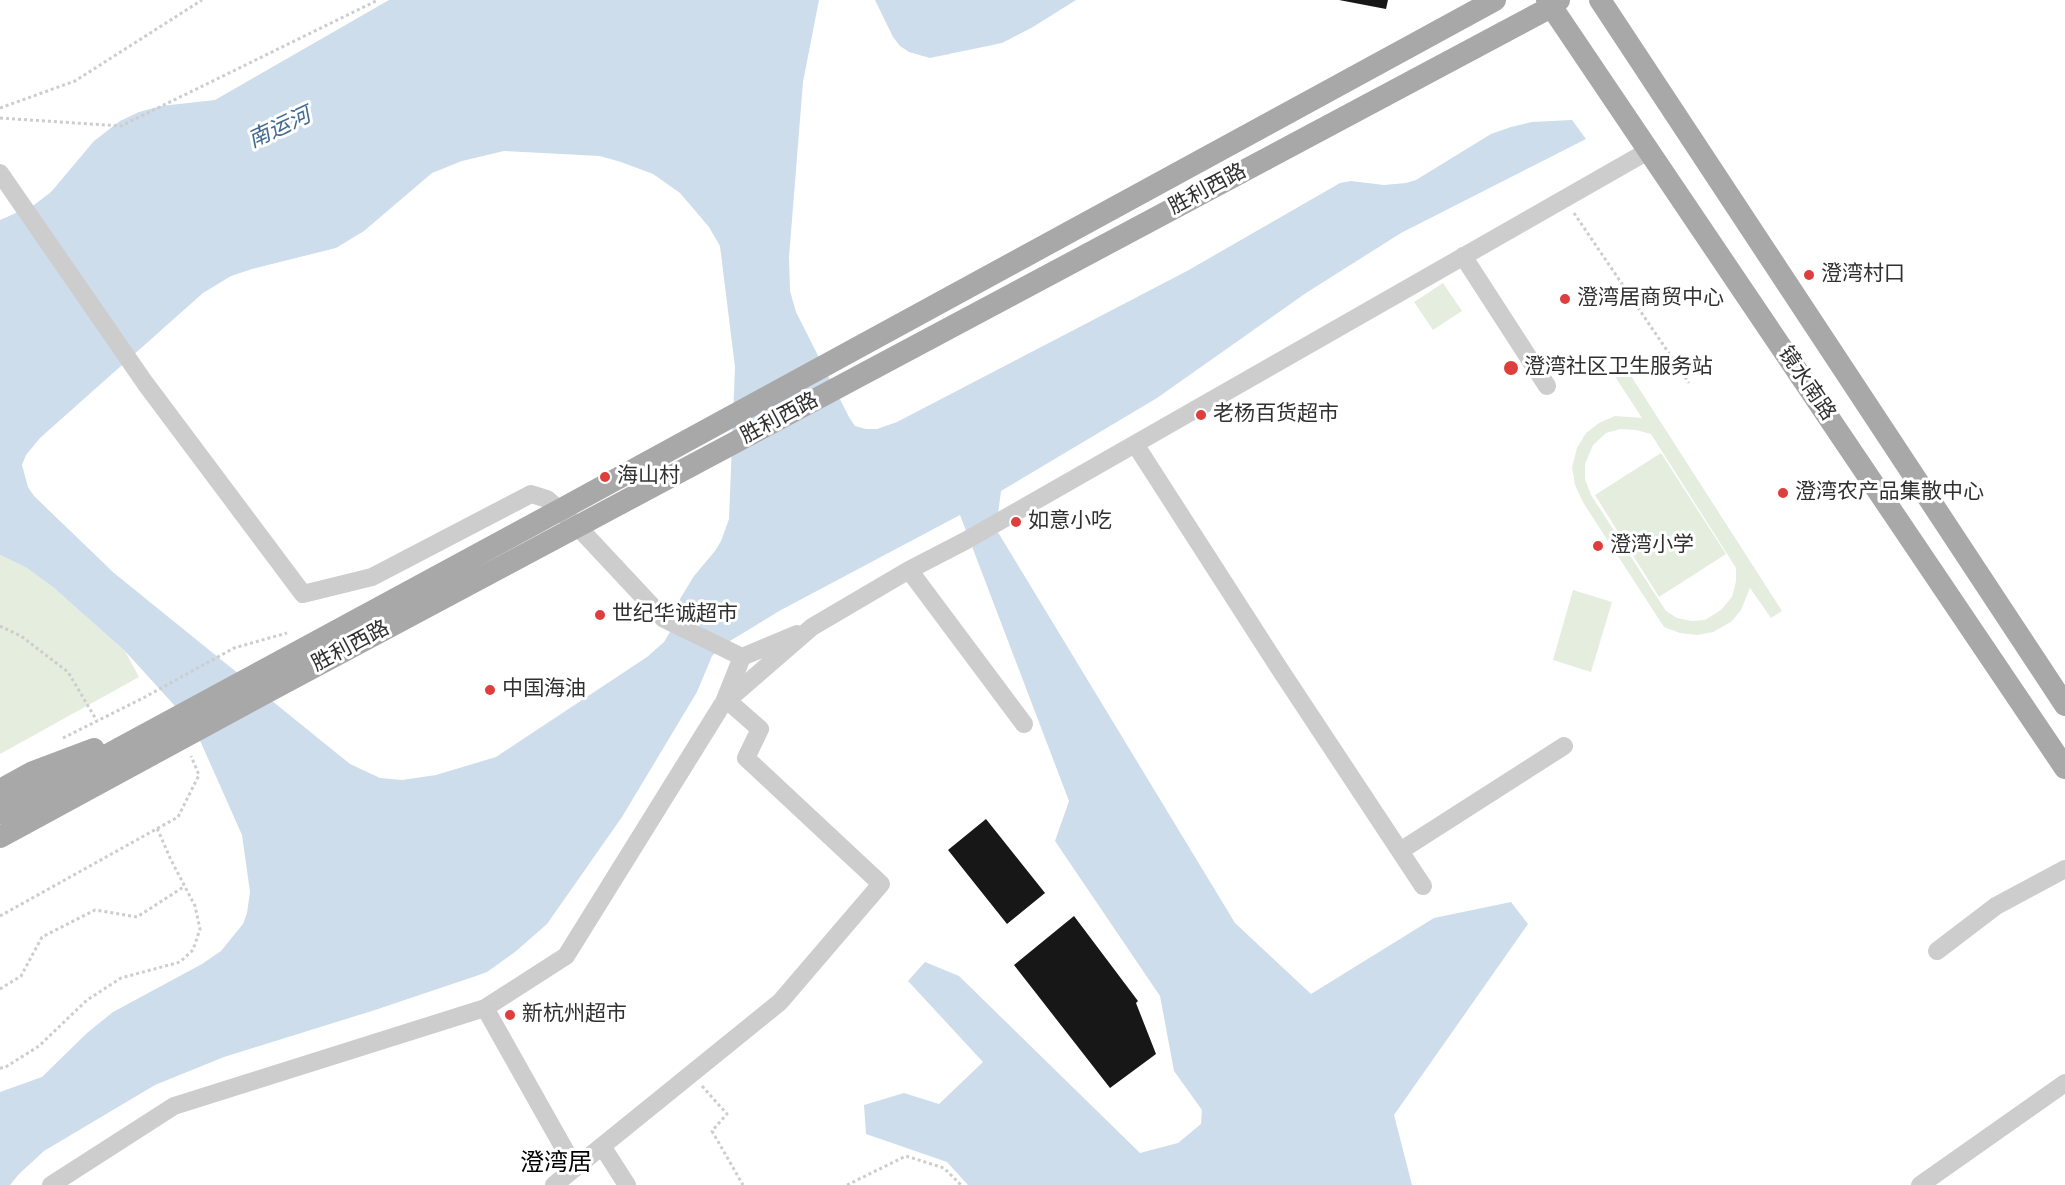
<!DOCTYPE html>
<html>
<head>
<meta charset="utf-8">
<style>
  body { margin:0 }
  canvas { display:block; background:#fff }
</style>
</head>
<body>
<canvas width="2065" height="1185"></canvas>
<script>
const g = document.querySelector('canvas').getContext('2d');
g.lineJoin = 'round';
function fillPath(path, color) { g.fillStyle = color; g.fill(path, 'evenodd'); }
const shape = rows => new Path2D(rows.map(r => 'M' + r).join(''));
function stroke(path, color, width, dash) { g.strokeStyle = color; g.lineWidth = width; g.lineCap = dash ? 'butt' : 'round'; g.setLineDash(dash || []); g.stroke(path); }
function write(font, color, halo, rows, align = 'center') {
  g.font = font + ' "Titillium Web","Noto Sans SC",sans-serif'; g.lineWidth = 6; g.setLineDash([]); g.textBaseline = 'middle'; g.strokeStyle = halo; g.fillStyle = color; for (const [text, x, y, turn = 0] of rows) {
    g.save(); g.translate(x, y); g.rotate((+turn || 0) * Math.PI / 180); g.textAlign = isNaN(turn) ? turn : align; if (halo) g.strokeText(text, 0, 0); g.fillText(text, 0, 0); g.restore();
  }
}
fillPath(shape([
  [1443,283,1462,311,1433,330,1414,302],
  [1624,365,1782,611,1771,618,1750,588,1741,610,1731,622,1713,632,1697,635,1680,633,1664,627,1584,504,1575,485,1572,467,1577,448,1586,433,1599,423,1615,416,1642,418,1612,372],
  [1620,429,1636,430,1651,434,1736,568,1736,581,1732,597,1721,610,1705,620,1692,621,1677,618,1666,611,1591,495,1585,479,1585,464,1593,445,1606,433],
  [1661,453,1726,554,1659,597,1595,495],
  [0,555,27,568,54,588,125,651,139,677,0,754],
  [1573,590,1612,602,1591,672,1553,660]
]), '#e5eddf');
fillPath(shape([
  [389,0,819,0,803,82,789,257,790,291,796,312,849,417,855,426,866,429,877,429,897,422,1187,271,1340,183,1351,181,1384,185,1406,183,1416,180,1491,134,1511,127,1532,122,1572,120,1586,139,1401,233,1306,293,1157,398,1001,491,996,529,1235,923,1311,994,1434,918,1511,902,1528,924,1394,1115,1412,1185,968,1185,947,1162,866,1134,864,1105,904,1093,939,1104,983,1062,908,981,925,962,959,976,1140,1153,1178,1143,1201,1124,1202,1110,1174,1071,1160,996,1055,841,1069,801,960,515,781,610,725,644,712,656,697,692,622,817,547,924,515,952,487,972,476,976,375,1010,224,1057,155,1085,44,1151,19,1174,10,1185,0,1185,0,1092,42,1077,87,1033,113,1012,202,964,221,951,243,924,247,913,250,892,242,835,194,727,125,651,54,588,27,568,0,555,0,220,34,205,51,192,94,141,120,121,139,112,161,106,215,100],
  [504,151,600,156,621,162,653,174,680,193,709,227,720,246,735,367,729,519,721,541,715,551,694,576,680,599,670,632,664,642,647,657,496,757,436,775,402,780,380,778,350,764,114,573,34,496,28,487,22,465,26,455,40,438,203,293,231,276,252,269,336,248,364,231,432,173,462,161],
  [875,0,1076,0,1033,27,1002,43,930,58,909,52,900,46,893,37]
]), '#cdddeb');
fillPath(shape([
  [1339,0,1388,0,1386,9],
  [986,819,1045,893,1007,924,948,850],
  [1074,916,1138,1001,1136,1003,1156,1054,1110,1088,1014,965]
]), '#171717');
stroke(shape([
  [0,108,75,81,202,0],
  [0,118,121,126,378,0],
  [1574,213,1689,383],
  [0,626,21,636,68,672,97,721],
  [63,738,145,697,234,648,287,633],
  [0,916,178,817,199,775,191,756],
  [0,989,21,976,42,937,95,910,137,917,185,886],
  [0,1068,4,1068,39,1046,87,1000,121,978,180,962,193,950,200,929,195,906,171,860,157,828],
  [702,1086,727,1114,712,1131,743,1185],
  [847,1185,906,1156,944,1168,961,1185]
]), '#cdcdcd', 3, [3, 3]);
stroke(shape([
  [0,173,145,383,303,594,372,577,531,494,547,499,578,527,664,619,742,657],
  [1463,256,1547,386],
  [1135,444,1279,668,1423,886],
  [909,570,1024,724],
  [724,702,742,657,797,634],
  [1400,851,1564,746],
  [1937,951,1996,906,2065,869],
  [485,1008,575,1168],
  [602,1146,627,1185],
  [51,1185,174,1106,485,1008,566,956,722,705,812,627,909,570,965,541,1648,151],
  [554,1185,780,1002,881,884,746,758,760,729,728,701],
  [1920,1185,2065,1083]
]), '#cdcdcd', 18);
stroke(shape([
  [1547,0,2065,768],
  [1600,0,2065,705],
  [0,790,33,772,94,749],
  [0,813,558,511,1495,0],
  [0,837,267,692,1551,7,1559,0]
]), '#a8a8a8', 22);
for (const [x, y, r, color] of [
  [1809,275,6,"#de3e3c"],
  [1565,299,6,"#de3e3c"],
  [1511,368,8,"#de3e3c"],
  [1201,415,6,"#de3e3c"],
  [605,477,6,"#de3e3c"],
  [1783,493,6,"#de3e3c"],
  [1016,522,6,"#de3e3c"],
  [1598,546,6,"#de3e3c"],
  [600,615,6,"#de3e3c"],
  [490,690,6,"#de3e3c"],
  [510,1015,6,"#de3e3c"]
]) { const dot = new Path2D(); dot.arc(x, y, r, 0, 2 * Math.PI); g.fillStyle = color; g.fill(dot); stroke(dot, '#fff', 2); }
write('21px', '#303030', '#fff', [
  ["胜利西路",1208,190,-28],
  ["镜水南路",1806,384,56],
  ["胜利西路",780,419,-28],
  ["胜利西路",351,647,-28]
]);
write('21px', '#303030', '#fff', [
  ["澄湾村口",1821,275],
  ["澄湾居商贸中心",1577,299],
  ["澄湾社区卫生服务站",1524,368],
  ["老杨百货超市",1213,415],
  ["海山村",617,477],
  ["澄湾农产品集散中心",1795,493],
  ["如意小吃",1028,522],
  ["澄湾小学",1610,546],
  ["世纪华诚超市",612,615],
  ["中国海油",502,690],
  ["新杭州超市",522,1015]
], 'left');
write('italic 22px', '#416a90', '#fff', [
  ["南运河",280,129,-25]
]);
write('24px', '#000', '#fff', [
  ["澄湾居",556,1164]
]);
</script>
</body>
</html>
